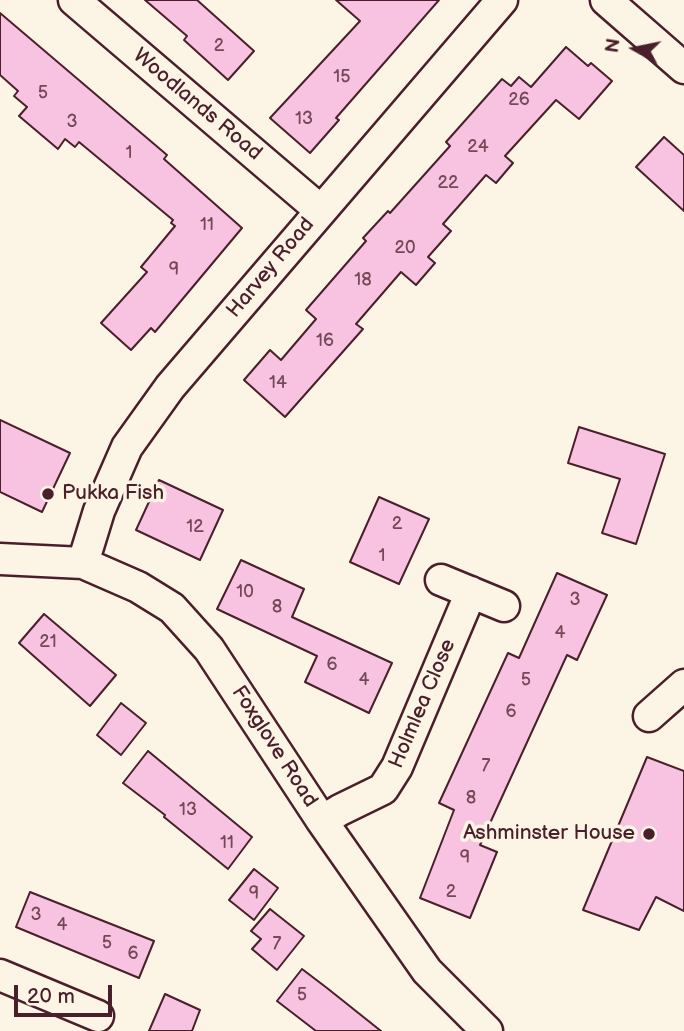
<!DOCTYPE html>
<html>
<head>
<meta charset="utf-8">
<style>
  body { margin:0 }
  #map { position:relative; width:684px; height:1031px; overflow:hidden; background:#fcf5e5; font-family:"Balsamiq Sans",sans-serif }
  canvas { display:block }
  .north { position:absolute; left:600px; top:14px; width:70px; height:70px; -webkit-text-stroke:5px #fcf5e5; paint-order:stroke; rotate:279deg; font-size:19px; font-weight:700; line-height:28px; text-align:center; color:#4a1f2b }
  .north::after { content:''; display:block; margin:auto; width:24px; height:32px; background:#4a1f2b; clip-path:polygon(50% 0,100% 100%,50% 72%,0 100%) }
  .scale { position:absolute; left:14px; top:985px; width:98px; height:32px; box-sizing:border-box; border:4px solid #4a1f2b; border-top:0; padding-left:9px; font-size:21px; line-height:24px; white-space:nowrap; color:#4a1f2b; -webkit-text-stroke:5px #fcf5e5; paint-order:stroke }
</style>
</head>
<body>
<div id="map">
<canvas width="684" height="1031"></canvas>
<div class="north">N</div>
<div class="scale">20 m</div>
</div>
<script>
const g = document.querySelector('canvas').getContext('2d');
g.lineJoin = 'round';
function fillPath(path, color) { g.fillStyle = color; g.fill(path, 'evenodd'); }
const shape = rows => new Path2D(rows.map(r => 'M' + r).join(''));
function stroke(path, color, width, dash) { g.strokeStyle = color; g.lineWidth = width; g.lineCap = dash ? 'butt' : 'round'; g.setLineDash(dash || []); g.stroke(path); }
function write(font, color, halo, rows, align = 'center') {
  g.font = font + ' "Balsamiq Sans",sans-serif'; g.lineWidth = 7; g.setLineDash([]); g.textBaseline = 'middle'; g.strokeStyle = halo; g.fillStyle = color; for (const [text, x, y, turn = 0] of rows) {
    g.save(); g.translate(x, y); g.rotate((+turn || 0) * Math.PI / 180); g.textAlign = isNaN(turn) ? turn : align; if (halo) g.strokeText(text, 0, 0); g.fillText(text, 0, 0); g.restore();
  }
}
const building = shape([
  [145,0,197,0,254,51,228,80,184,40,187,36,145,0],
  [336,0,439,0,336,118,339,120,310,153,270,118,360,21,336,0],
  [0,13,167,155,164,159,242,228,155,332,151,328,131,350,101,323,147,272,141,267,175,226,171,223,173,220,79,142,75,147,65,139,58,149,19,116,27,107,14,96,18,91,0,75,0,13],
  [566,47,588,66,591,63,612,81,579,119,556,100,505,156,513,163,496,183,486,175,443,224,451,231,428,257,435,263,416,285,401,272,356,324,363,329,285,417,244,380,270,350,281,360,316,319,306,310,366,241,363,238,388,211,390,213,450,146,446,142,502,79,511,86,519,77,531,87,566,47],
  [664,137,684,155,684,211,636,167,664,137],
  [0,420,70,453,42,512,0,492,0,420],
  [579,427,665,454,636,544,602,533,620,479,568,463,579,427],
  [159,480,223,510,200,560,136,530,159,480],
  [379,497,429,519,399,584,350,562,379,497],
  [241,560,304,589,292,617,392,663,369,713,305,682,317,656,217,609,241,560],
  [557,573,607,595,577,660,567,655,480,845,497,852,470,918,420,898,454,810,439,803,508,653,519,658,557,573],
  [44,614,116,675,90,706,19,643,44,614],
  [121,703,146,723,121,755,97,735,121,703],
  [148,751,252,837,228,869,164,817,165,815,123,783,148,751],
  [647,757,684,771,684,911,656,897,639,930,583,910,647,757],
  [254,869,278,888,254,920,229,900,254,869],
  [30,892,154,941,139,978,16,927,30,892],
  [270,909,304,936,277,970,252,949,261,939,251,931,270,909],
  [302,969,327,988,381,1031,316,1031,277,1001,302,969],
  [165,994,200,1010,192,1031,149,1031,165,994]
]);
fillPath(building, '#f7c3e0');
stroke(building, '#4a1f2b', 2);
const street = shape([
  [74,0,320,210],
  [606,0,684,68],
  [0,559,83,563,138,587,172,608,209,649,322,821,427,971,487,1031],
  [83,563,99,511,127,447,170,387,502,0],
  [441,580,504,606],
  [649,716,684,685],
  [322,821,340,810,383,789,397,767,471,592],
  [0,975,98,1016]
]);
stroke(street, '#4a1f2b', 35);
stroke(street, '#fcf5e5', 30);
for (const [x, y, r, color] of [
  [48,494,7,"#4a1f2b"],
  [649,834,7,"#4a1f2b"]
]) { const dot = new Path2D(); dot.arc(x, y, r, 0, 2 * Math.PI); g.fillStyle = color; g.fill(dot); stroke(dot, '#fcf5e5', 2.5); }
write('18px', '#754858', null, [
  ["2",219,46],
  ["15",342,77],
  ["5",43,93],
  ["26",519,100],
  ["13",304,119],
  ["3",72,122],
  ["24",478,147],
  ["1",129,153],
  ["22",448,183],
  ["11",207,225],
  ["20",405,248],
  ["9",174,270],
  ["18",363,280],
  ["16",325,341],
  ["14",278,383],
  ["2",397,524],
  ["12",195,527],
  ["1",382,556],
  ["10",245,592],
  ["3",575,600],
  ["8",277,607],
  ["4",560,633],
  ["21",48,642],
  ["6",332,665],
  ["4",364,680],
  ["5",526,680],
  ["6",511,712],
  ["7",486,766],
  ["8",471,798],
  ["13",188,810],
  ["11",227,843],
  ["9",465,858],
  ["2",451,892],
  ["9",254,894],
  ["3",36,915],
  ["4",62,925],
  ["5",107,943],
  ["7",277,944],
  ["6",133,954],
  ["5",302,995]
]);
write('21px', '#4a1f2b', '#fcf5e5', [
  ["Woodlands Road",197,105,40],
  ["Harvey Road",271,268,-50],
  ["Holmlea Close",423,704,-67],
  ["Foxglove Road",274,747,57]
]);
write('21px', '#4a1f2b', '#fcf5e5', [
  ["Pukka Fish",62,494],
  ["Ashminster House",635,834,"right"]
], 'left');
</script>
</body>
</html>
